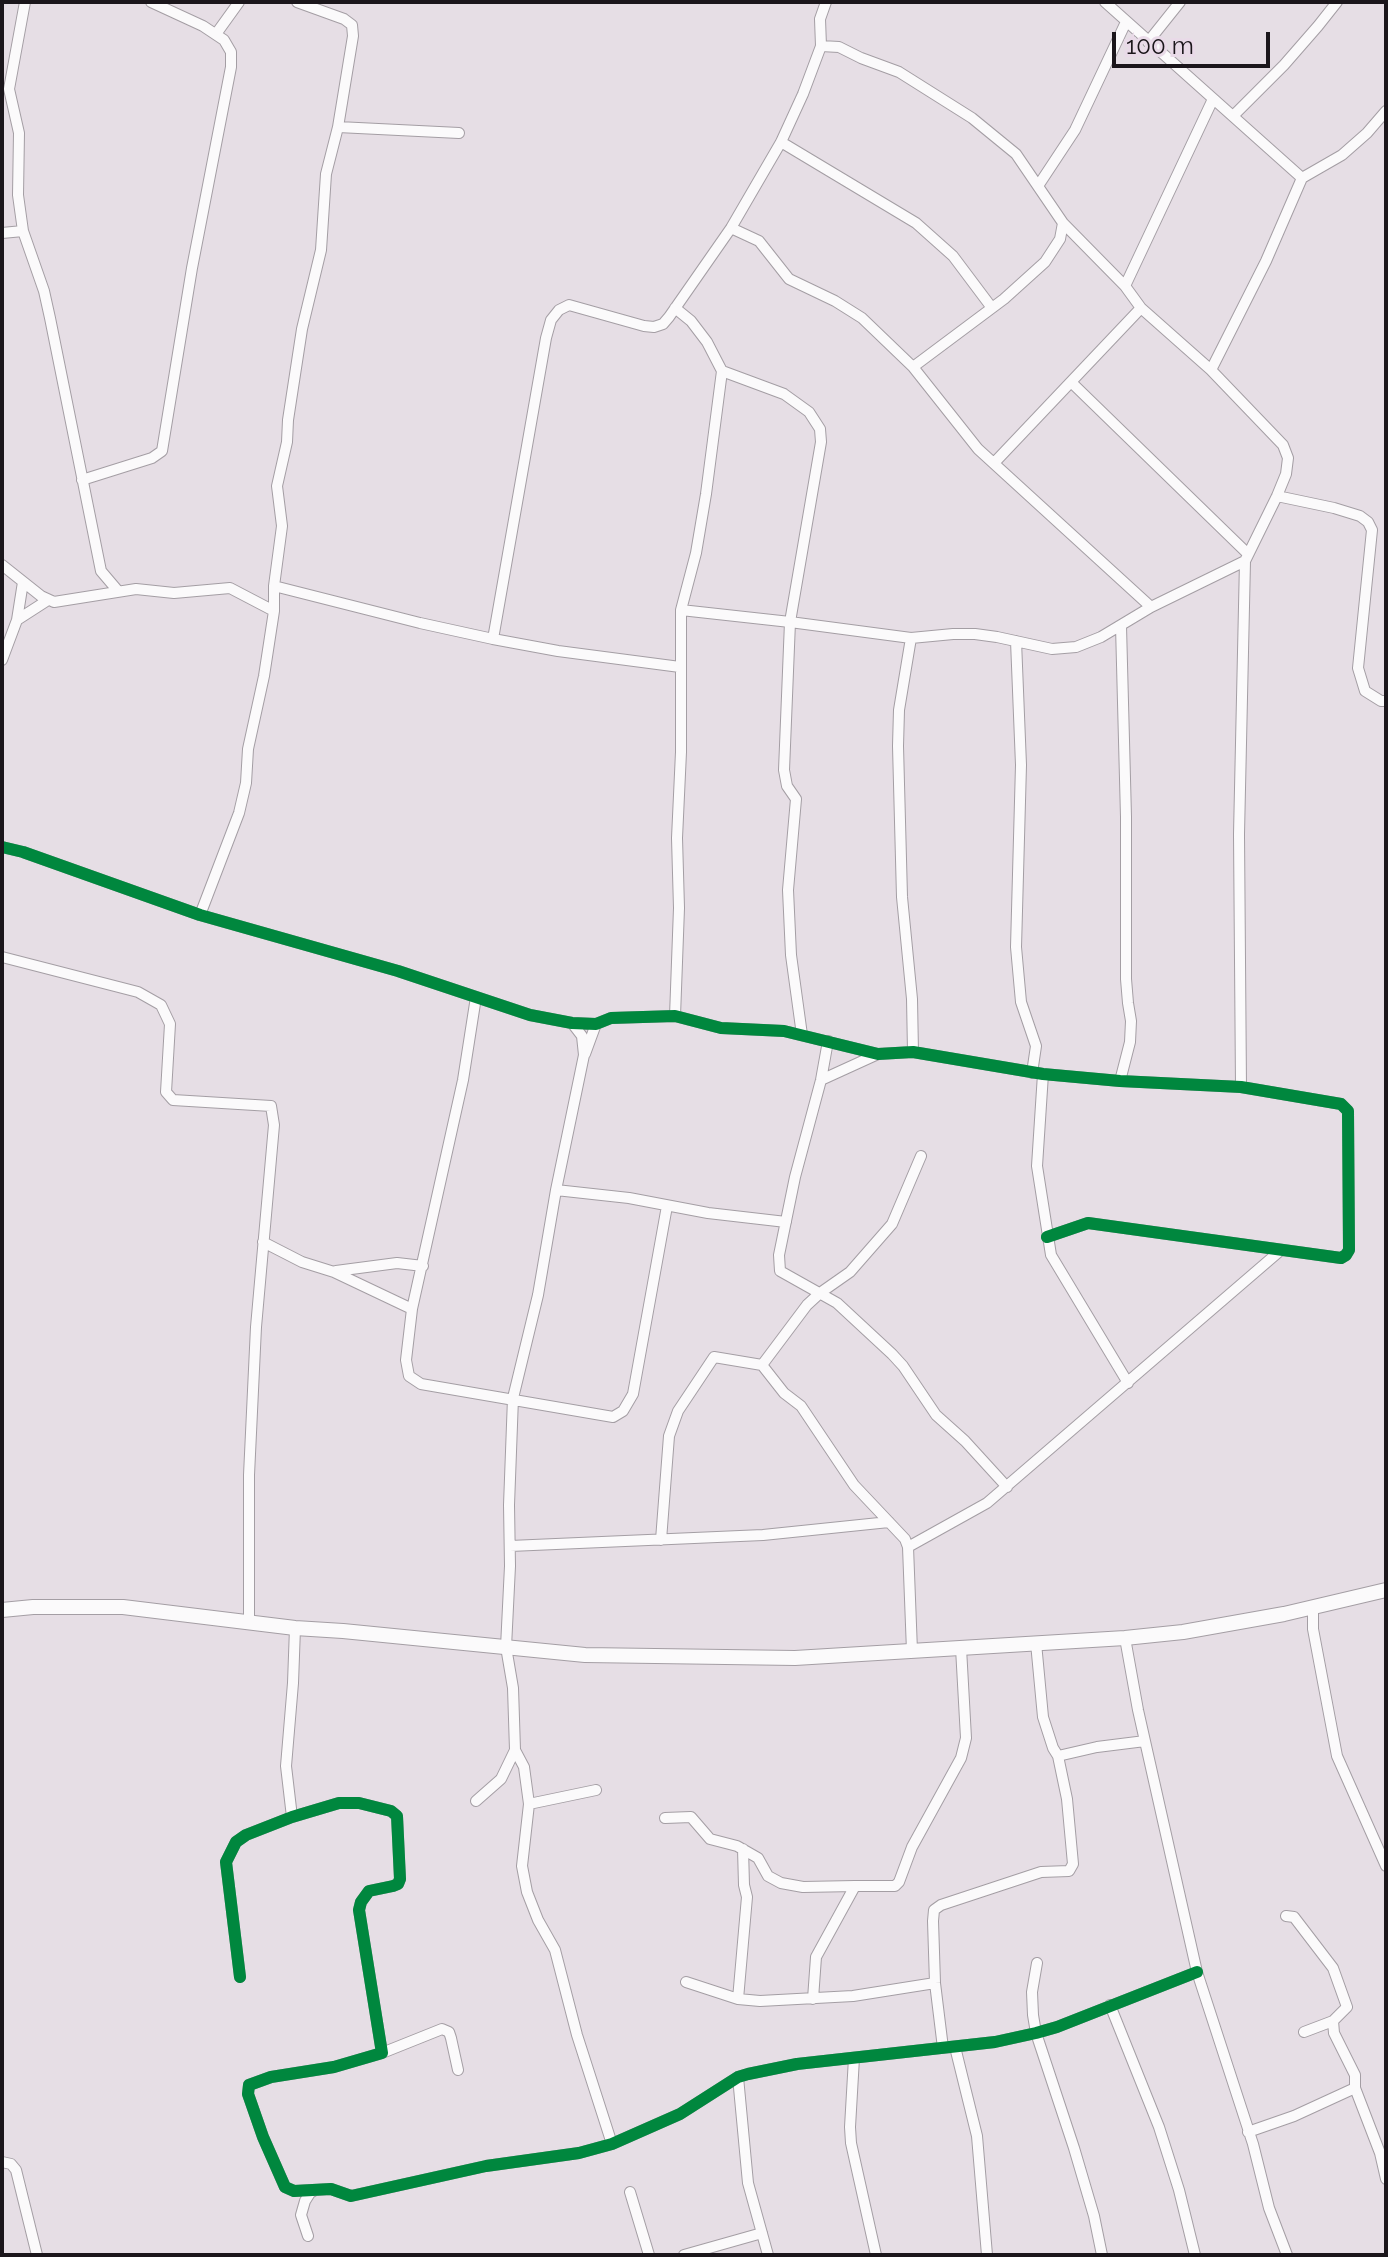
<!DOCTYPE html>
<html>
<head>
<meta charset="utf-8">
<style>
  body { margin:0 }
  #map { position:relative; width:1388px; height:2257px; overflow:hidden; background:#e6dee5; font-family:Raleway,sans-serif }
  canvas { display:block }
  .frame { position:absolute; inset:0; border:4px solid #1b161b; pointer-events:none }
  .scale { position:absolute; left:1112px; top:32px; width:158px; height:36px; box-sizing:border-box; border:4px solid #1b161b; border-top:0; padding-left:10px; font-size:24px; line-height:28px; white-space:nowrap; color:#1b161b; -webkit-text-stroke:6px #e9dae8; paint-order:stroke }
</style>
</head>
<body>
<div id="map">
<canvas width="1388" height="2257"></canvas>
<div class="frame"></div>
<div class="scale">100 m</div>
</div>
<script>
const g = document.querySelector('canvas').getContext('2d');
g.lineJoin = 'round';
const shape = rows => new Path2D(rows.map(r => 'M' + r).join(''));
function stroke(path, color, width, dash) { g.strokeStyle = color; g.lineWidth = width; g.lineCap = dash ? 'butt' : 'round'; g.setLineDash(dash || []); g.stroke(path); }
const street = shape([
  [25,2,9,89,19,133,18,195,23,231,44,291,50,318,101,571,118,591],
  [1105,2,1302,178,1266,261,1211,370],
  [216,34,239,2],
  [1148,42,1180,2],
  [821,46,839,47,861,58,899,72,972,118,1016,154,1063,223,1125,286,1141,308,1211,370,1283,445,1288,458,1286,474,1277,496,1245,561,1239,834,1241,1087],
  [1233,116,1284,65,1318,26,1337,2],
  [338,127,459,133],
  [781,142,916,223,953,256,992,308],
  [1302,178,1342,155,1367,133,1386,111],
  [1038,186,1075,130,1126,22],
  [731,228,759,241,789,279,835,301,862,318,913,367,978,449,1151,607],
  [2,233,23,231],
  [1125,286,1213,99],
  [675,308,691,321,707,342,722,371,784,394,809,412,820,429,821,442,790,622,784,770,787,786,796,799,788,890,791,955,802,1035],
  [913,367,1004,299,1045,262,1060,239,1063,223],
  [1071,382,1248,554],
  [994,463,1141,308],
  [82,480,152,458,162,451,192,268,231,67,231,52,224,40,203,26,151,2],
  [1277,496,1334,508,1360,516,1368,522,1372,530,1358,668,1365,691,1381,701,1386,701],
  [2,565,41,596,54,602,136,589,174,593,230,588,274,611],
  [274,586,420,623,493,639,558,651,680,667],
  [681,610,790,622,911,638,953,634,975,634,997,637,1052,649,1076,647,1101,637,1151,607,1245,561],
  [17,620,48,600],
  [911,638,899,710,898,746,902,897,912,999,913,1052],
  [493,639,546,338,551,320,559,310,569,305,644,326,654,327,663,324,669,317,731,228,781,142,803,94,821,46,820,19,826,2],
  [1016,641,1021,765,1016,947,1021,1002,1036,1046,1032,1073],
  [2,660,17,620,23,582],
  [2,847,23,852,200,915,398,971,530,1015,572,1023,596,1024,611,1018,675,1016,721,1028,784,1031,878,1054,913,1052,1043,1074,1120,1081,1241,1087,1341,1104,1348,1111,1349,1250,1346,1255,1341,1258,1088,1223,1047,1237],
  [200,915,239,813,246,783,248,749,264,676,274,611,274,586,282,526,277,486,287,442,288,420,302,329,321,250,326,174,338,127,353,36,352,25,344,19,297,2],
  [2,957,138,992,161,1005,170,1024,166,1092,173,1100,271,1106,274,1125,256,1327,249,1475,249,1622],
  [476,997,463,1080,412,1309,406,1360,409,1376,421,1384,613,1417,623,1411,633,1394,667,1206],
  [675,1016,679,908,677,838,681,752,681,610,696,553,706,494,722,371],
  [572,1023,582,1036,584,1055,556,1190,538,1295,513,1398,509,1505,510,1566,506,1647,513,1688,515,1750,524,1767,529,1804,522,1866,527,1892,538,1920,555,1950,577,2035,612,2144],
  [828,1041,821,1080,795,1177,779,1255,780,1271,837,1303,892,1354,903,1366,936,1415,965,1441,1007,1487],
  [585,1054,596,1024],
  [1043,1074,1037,1166,1051,1255,1128,1383],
  [821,1080,878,1054],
  [1120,1081,1130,1042,1131,1021,1128,1003,1126,979,1126,817,1121,626],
  [556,1190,629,1198,708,1213,786,1222],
  [263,1242,302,1262,334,1272,412,1309],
  [336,1271,397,1263,423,1266],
  [661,1540,669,1436,678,1411,714,1357,762,1365],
  [510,1546,763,1535,889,1522],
  [908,1547,987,1503,1281,1250],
  [1313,1607,1313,1629,1337,1756,1386,1866],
  [1125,1638,1138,1710,1197,1972,1253,2144,1269,2208,1287,2255],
  [912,1651,908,1547,905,1539,854,1485,801,1406,784,1393,762,1365,807,1305,820,1293,850,1272,892,1224,921,1156],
  [1058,1756,1097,1747,1145,1741],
  [476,1801,501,1779,515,1750],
  [529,1804,596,1790],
  [292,1817,286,1766,293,1683,295,1628],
  [665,1818,691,1817,710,1839,737,1846,758,1858,768,1876,781,1883,803,1887,855,1886],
  [1286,1916,1294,1917,1333,1968,1347,2007,1333,2021,1304,2032],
  [1037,1963,1032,1992,1033,2015,1036,2033,1074,2148,1094,2216,1102,2255],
  [240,1977,226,1862,236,1842,246,1835,292,1817,339,1803,359,1803,391,1811,397,1816,400,1879,398,1884,393,1886,369,1891,361,1902,359,1910,382,2053,334,2067,271,2077,249,2085,248,2094,263,2137,285,2187,294,2191,331,2189,351,2196,486,2166,579,2153,612,2144,680,2114,738,2077,748,2074,797,2064,995,2042,1036,2033,1057,2027,1197,1972],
  [686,1982,738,1999,760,2001,853,1996,935,1983],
  [738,1999,747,1897,744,1885,743,1849],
  [813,1999,816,1957,855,1886,895,1886,899,1882,912,1847,961,1758,966,1738,961,1648],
  [1110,2005,1159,2127,1179,2190,1195,2255],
  [1333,2021,1334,2033,1355,2075,1355,2088,1380,2153,1386,2179],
  [955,2047,977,2136,987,2255],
  [943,2048,935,1983,933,1921,934,1910,941,1905,1041,1872,1069,1871,1073,1864,1067,1799,1058,1756,1053,1748,1043,1717,1036,1643],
  [382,2053,442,2029,449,2032,451,2038,458,2070],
  [854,2058,850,2127,851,2143,876,2255],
  [738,2077,748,2183,768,2255],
  [1248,2132,1294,2116,1355,2088],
  [2,2162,11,2164,16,2170,37,2255],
  [630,2192,649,2255],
  [308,2236,301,2215,305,2201,310,2193,315,2190],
  [684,2255,762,2233]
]);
const secondary = shape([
  [2,1610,33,1607,123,1607,295,1628,343,1631,585,1655,795,1658,1125,1638,1183,1632,1284,1614,1386,1590]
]);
stroke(street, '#a49ea4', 12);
stroke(secondary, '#a49ea4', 16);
stroke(street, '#fbfafb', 10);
stroke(secondary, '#fbfafb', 14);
stroke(shape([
  [2,847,23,852,200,915,398,971,530,1015,572,1023,596,1024,611,1018,675,1016,721,1028,784,1031,878,1054,913,1052,1043,1074,1120,1081,1241,1087,1341,1104,1348,1111,1349,1250,1346,1255,1341,1258,1088,1223,1047,1237],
  [240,1977,226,1862,236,1842,246,1835,292,1817,339,1803,359,1803,391,1811,397,1816,400,1879,398,1884,393,1886,369,1891,361,1902,359,1910,382,2053,334,2067,271,2077,249,2085,248,2094,263,2137,285,2187,294,2191,331,2189,351,2196,486,2166,579,2153,612,2144,680,2114,738,2077,748,2074,797,2064,995,2042,1036,2033,1057,2027,1197,1972]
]), '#00873e', 12);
</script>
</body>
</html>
